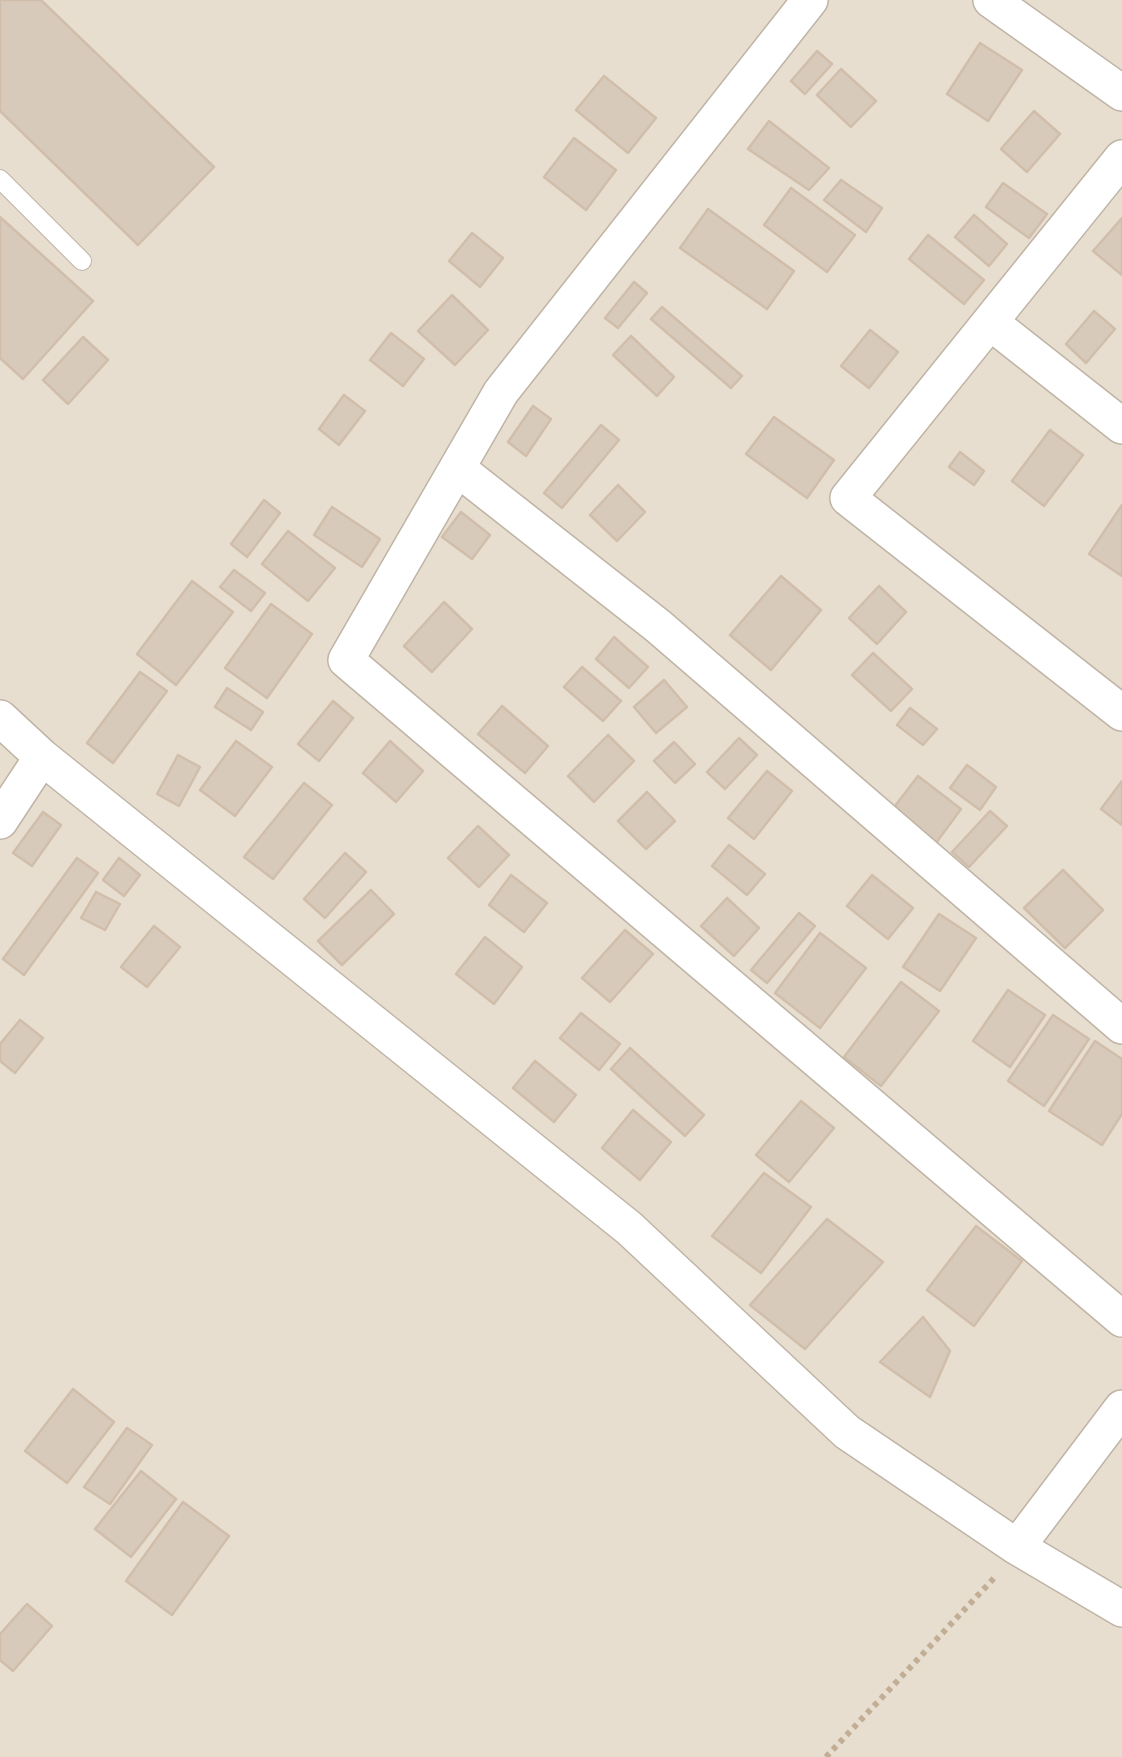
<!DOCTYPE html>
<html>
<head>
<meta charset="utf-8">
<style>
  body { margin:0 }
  canvas { display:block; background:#f3ede3 }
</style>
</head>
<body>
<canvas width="1122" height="1757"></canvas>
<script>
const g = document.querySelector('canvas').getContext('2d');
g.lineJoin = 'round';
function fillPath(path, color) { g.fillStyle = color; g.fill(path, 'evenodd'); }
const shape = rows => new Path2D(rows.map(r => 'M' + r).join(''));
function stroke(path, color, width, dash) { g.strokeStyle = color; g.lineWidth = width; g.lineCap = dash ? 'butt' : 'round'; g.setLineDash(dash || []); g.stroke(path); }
fillPath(shape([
  [0,0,1122,0,1122,1757,0,1757]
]), '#e7ded0');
const building = shape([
  [0,0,41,0,214,167,138,245,0,111,0,0],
  [980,43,1022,70,988,121,947,94,980,43],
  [817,51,832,64,805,94,791,81,817,51],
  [841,69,876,101,851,127,817,95,841,69],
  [604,76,656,118,628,153,576,110,604,76],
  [1034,111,1060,134,1027,172,1001,149,1034,111],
  [769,121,829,168,809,190,748,149,769,121],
  [574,138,616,170,586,210,544,177,574,138],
  [841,180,882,208,866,232,824,200,841,180],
  [1003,183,1047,214,1029,238,986,207,1003,183],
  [791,188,855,235,827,272,764,225,791,188],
  [708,209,794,271,767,309,680,248,708,209],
  [974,215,1007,244,989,266,955,237,974,215],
  [0,217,93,301,23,379,0,358,0,217],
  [1122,218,1122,275,1093,251,1122,218],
  [472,233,503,258,480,287,449,261,472,233],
  [928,235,984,280,964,304,909,259,928,235],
  [634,282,647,293,618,328,605,318,634,282],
  [452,295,488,330,455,365,418,331,452,295],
  [662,307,742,376,731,388,651,319,662,307],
  [1094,311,1115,329,1086,363,1066,344,1094,311],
  [870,330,898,352,869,388,841,366,870,330],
  [391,333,424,359,403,386,370,360,391,333],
  [631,336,674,377,657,396,613,355,631,336],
  [83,337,108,360,68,404,43,380,83,337],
  [344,395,365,411,339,445,319,429,344,395],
  [533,406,551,419,526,456,508,442,533,406],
  [774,417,834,460,807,498,746,454,774,417],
  [601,425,619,440,562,508,544,493,601,425],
  [1050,430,1083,455,1044,506,1012,481,1050,430],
  [960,452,984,471,974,485,949,467,960,452],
  [618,485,645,512,617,541,590,515,618,485],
  [264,500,280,513,247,557,231,544,264,500],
  [1122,505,1122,576,1089,554,1122,505],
  [332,507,380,539,362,567,314,535,332,507],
  [461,512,490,535,472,559,442,537,461,512],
  [288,531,335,568,308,601,262,564,288,531],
  [234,570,265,593,251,611,220,587,234,570],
  [781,576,821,610,771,670,730,635,781,576],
  [192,581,233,612,176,685,137,654,192,581],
  [879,586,906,612,877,644,849,618,879,586],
  [444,602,472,629,432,672,404,646,444,602],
  [271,604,312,634,267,698,225,668,271,604],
  [614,637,648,667,629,688,596,659,614,637],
  [873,653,912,689,891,711,852,675,873,653],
  [582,667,621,701,603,721,564,687,582,667],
  [140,672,167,691,113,763,87,743,140,672],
  [664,680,687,707,656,733,634,707,664,680],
  [227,688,263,712,251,730,215,707,227,688],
  [333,701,353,718,319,761,298,744,333,701],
  [502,706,548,746,525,773,478,734,502,706],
  [910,708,937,729,923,745,897,725,910,708],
  [608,735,634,761,594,802,568,776,608,735],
  [739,738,757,755,725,789,707,772,739,738],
  [236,741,272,767,235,816,200,790,236,741],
  [390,741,423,771,396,802,363,773,390,741],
  [674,742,695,764,675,783,654,761,674,742],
  [178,755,200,767,179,806,157,794,178,755],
  [967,765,996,787,980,810,950,788,967,765],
  [767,771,792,791,754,839,728,818,767,771],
  [918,776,961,809,936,843,892,810,918,776],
  [1122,781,1122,825,1101,809,1122,781],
  [304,783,332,805,273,879,244,857,304,783],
  [647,792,675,821,646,849,618,821,647,792],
  [990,811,1007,826,969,867,952,852,990,811],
  [43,812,61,825,32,866,13,853,43,812],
  [478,826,509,855,479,887,448,858,478,826],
  [729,845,765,874,747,895,712,866,729,845],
  [345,853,366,872,325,918,304,899,345,853],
  [77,858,98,873,24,975,3,959,77,858],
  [119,858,140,875,124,896,103,880,119,858],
  [1063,870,1103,910,1065,948,1024,908,1063,870],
  [511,875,547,903,524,932,489,905,511,875],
  [872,875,913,908,888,939,847,906,872,875],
  [371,890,394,914,342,965,318,941,371,890],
  [96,892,120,904,105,930,81,918,96,892],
  [727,898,759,928,734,956,701,926,727,898],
  [799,913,815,926,767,983,751,970,799,913],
  [939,914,976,938,940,991,903,967,939,914],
  [154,926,180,947,147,987,121,967,154,926],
  [625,930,653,954,610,1002,582,978,625,930],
  [820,933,866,968,820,1028,775,993,820,933],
  [485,937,522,967,494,1004,456,974,485,937],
  [901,982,939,1011,881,1086,844,1057,901,982],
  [1008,990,1045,1015,1010,1067,973,1041,1008,990],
  [581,1013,620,1044,599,1070,560,1038,581,1013],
  [1053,1015,1089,1039,1044,1106,1008,1081,1053,1015],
  [20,1020,43,1038,15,1073,0,1061,0,1044,20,1020],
  [1095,1041,1122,1059,1122,1114,1102,1145,1049,1111,1095,1041],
  [630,1048,704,1115,685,1136,611,1069,630,1048],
  [535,1061,576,1095,554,1122,513,1088,535,1061],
  [801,1101,834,1128,789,1182,756,1155,801,1101],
  [633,1110,671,1142,640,1180,602,1148,633,1110],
  [764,1173,811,1207,761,1273,712,1236,764,1173],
  [827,1219,883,1262,805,1349,750,1305,827,1219],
  [976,1226,1022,1261,974,1326,927,1290,976,1226],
  [923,1317,950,1351,930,1397,880,1362,923,1317],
  [73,1389,114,1422,67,1483,25,1451,73,1389],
  [127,1428,152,1445,110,1504,84,1487,127,1428],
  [141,1471,176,1499,131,1557,95,1529,141,1471],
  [183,1502,229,1536,172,1615,126,1581,183,1502],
  [27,1604,52,1626,13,1671,0,1660,0,1634,27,1604]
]);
fillPath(building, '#d8caba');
stroke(building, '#d0beaa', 2.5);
const lane = shape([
  [0,179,82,261]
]);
const street = shape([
  [810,0,501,392,346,660,1122,1319],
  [991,0,1122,93],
  [1122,158,848,498,1122,713],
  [990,322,1122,426],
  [457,468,658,626,1122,1026],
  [0,718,42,757,629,1228,847,1432,1017,1547,1122,1609],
  [0,821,42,757],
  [1017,1547,1122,1408]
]);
stroke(lane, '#bfb4a5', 20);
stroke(street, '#bfb4a5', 38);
stroke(shape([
  [826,1757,996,1576]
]), '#c2ae95', 6, [5, 5]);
stroke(lane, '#fff', 18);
stroke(street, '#fff', 35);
</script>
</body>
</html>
